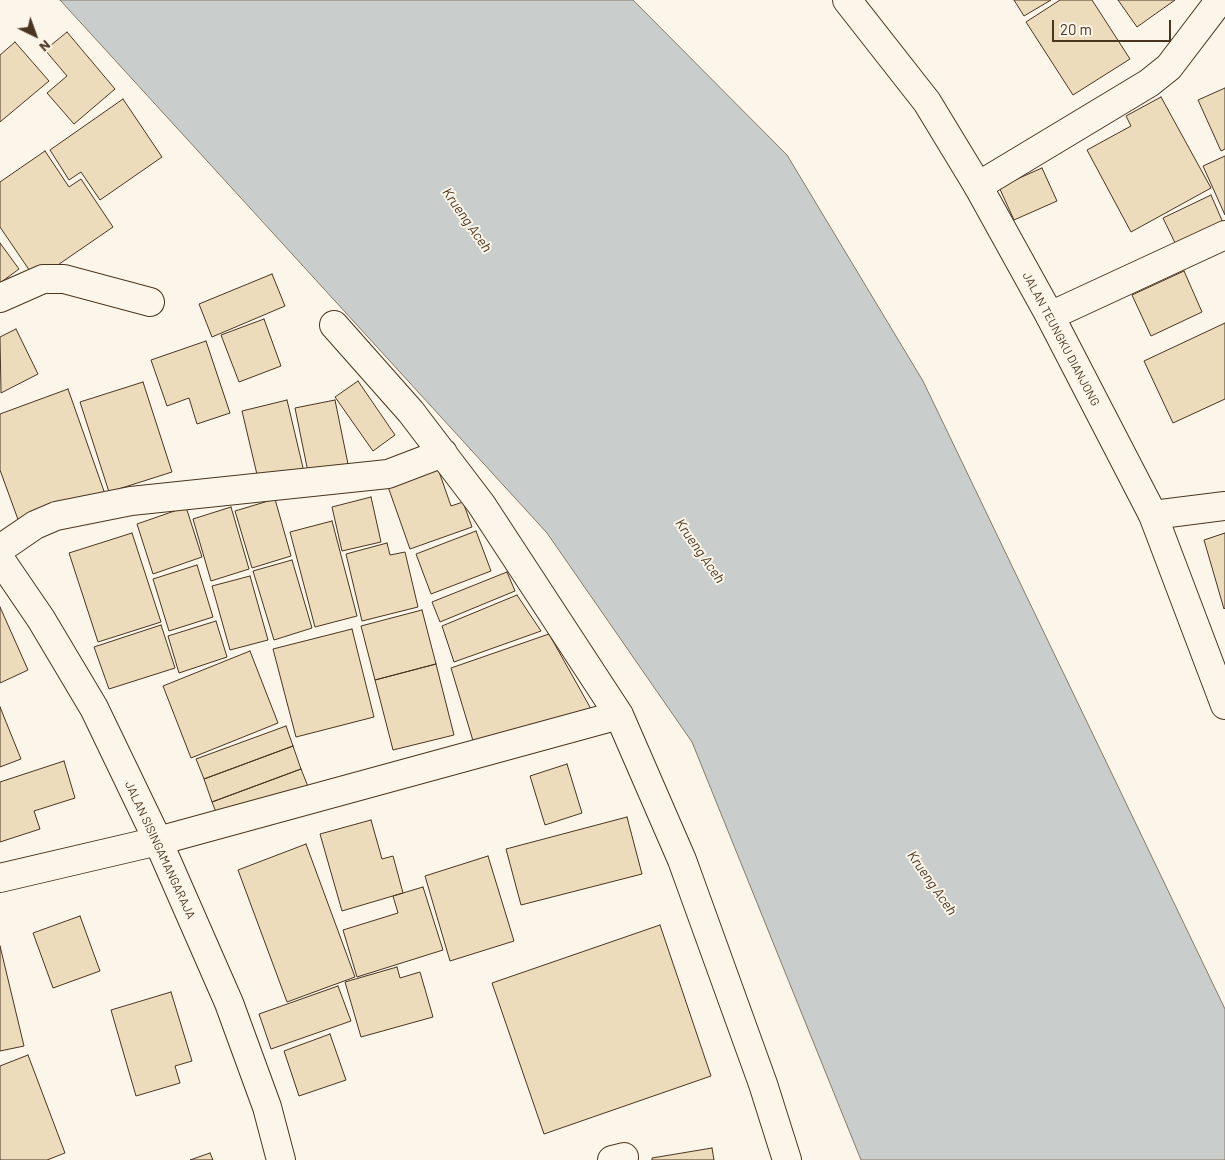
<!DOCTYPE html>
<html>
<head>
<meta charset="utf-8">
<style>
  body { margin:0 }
  #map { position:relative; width:1225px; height:1160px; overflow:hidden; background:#fbf6e9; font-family:Barlow,sans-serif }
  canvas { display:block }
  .north { position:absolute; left:10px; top:10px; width:50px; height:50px; -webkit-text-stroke:4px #fbf6e9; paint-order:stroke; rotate:138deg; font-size:14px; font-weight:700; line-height:20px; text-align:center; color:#4a3520 }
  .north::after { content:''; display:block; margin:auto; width:18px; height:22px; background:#4a3520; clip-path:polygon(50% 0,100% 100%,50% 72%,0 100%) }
  .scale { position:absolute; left:1052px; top:20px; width:119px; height:22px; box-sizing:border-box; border:2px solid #4a3520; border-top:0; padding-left:6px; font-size:15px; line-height:18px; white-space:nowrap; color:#4a3520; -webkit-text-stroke:4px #fbf6e9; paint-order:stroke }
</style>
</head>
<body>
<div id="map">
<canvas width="1225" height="1160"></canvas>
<div class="north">N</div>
<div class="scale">20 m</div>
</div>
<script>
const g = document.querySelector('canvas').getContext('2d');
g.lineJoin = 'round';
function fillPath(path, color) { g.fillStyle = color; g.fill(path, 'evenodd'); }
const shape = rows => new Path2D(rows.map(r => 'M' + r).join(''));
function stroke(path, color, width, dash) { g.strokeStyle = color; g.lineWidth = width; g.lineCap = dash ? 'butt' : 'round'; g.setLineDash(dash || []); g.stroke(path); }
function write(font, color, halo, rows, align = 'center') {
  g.font = font + ' Barlow,sans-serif'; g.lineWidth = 4; g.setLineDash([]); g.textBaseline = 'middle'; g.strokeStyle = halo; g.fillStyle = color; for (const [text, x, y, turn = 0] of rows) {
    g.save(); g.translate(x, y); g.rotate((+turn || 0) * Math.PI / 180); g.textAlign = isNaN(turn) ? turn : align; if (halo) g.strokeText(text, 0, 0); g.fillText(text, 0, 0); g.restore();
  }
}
const water = shape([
  [60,0,633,0,787,155,923,381,1225,1009,1225,1160,861,1160,692,742,547,533,60,0]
]);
fillPath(water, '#c9cecd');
stroke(water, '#887966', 1);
const building = shape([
  [1014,0,1051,0,1024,16,1014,0],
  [1060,0,1092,0,1130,59,1073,95,1026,22,1060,0],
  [1118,0,1175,0,1137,27,1118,0],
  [67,32,115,89,74,124,47,93,67,76,45,50,67,32],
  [15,42,49,81,0,122,0,55,15,42],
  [1225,88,1225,149,1221,151,1198,100,1225,88],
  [1161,97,1211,188,1131,232,1087,150,1131,126,1126,116,1161,97],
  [123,99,162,157,100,200,81,172,69,180,50,150,123,99],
  [45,151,69,187,81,179,113,227,36,280,0,227,0,182,45,151],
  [1225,156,1225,215,1203,166,1225,156],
  [1042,168,1057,201,1014,220,999,187,1042,168],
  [1211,195,1224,225,1177,247,1163,218,1211,195],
  [0,243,19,269,0,283,0,243],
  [1184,271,1202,312,1151,336,1132,295,1184,271],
  [272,274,285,306,212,337,199,304,272,274],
  [264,319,281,366,239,382,221,335,264,319],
  [1225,323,1225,399,1173,423,1144,361,1225,323],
  [16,329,38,374,1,393,0,337,16,329],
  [206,341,230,413,197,424,189,398,167,406,151,360,206,341],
  [358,381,395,435,373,451,335,397,358,381],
  [143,382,172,472,109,492,80,402,143,382],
  [68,389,105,494,20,525,0,470,0,414,68,389],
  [287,400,304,472,259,483,242,411,287,400],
  [335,400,348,464,308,472,295,408,335,400],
  [436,463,451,506,463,502,472,527,410,549,386,481,436,463],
  [371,497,381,542,342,551,332,507,371,497],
  [275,499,291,556,252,568,235,511,275,499],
  [186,507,202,557,153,574,137,524,186,507],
  [231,507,249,569,211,581,193,519,231,507],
  [332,521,357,616,315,627,290,532,332,521],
  [476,531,491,571,431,594,416,554,476,531],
  [132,533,161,622,98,642,69,553,132,533],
  [1225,533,1225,608,1224,609,1204,540,1225,533],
  [387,543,390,555,405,552,418,607,362,621,346,554,387,543],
  [292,560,312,628,274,640,253,571,292,560],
  [197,565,213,617,169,631,153,579,197,565],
  [507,572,515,591,440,622,432,602,507,572],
  [250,576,268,640,230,650,212,586,250,576],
  [517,595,541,631,454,662,442,626,517,595],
  [0,607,28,670,0,683,0,607],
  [422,610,436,664,375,680,361,626,422,610],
  [216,621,227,657,179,673,168,636,216,621],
  [161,625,175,668,109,689,94,647,161,625],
  [352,629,374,717,296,737,273,649,352,629],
  [549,634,591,709,474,744,451,668,549,634],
  [250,651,278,723,191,758,163,686,250,651],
  [436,664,454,735,393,750,375,680,436,664],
  [0,707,21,759,0,767,0,707],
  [286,726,293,746,204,779,196,759,286,726],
  [293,746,301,769,212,802,204,779,293,746],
  [64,761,75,798,34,811,40,829,0,842,0,782,64,761],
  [567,764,582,813,545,825,530,776,567,764],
  [301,769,309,789,220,822,212,802,301,769],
  [627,817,642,874,521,905,506,849,627,817],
  [371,820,382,859,393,856,403,893,342,911,320,834,371,820],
  [306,844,355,977,287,1002,238,870,306,844],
  [488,856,514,941,450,961,425,876,488,856],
  [423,887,443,950,357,977,343,930,398,913,393,896,423,887],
  [80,916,100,971,53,988,33,933,80,916],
  [660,925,711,1076,544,1134,492,983,660,925],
  [0,946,24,1046,0,1051,0,946],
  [397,967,400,978,420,972,433,1017,361,1037,345,982,397,967],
  [338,986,351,1021,271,1049,259,1014,338,986],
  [171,992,192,1061,175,1066,180,1083,136,1096,111,1010,171,992],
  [330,1034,346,1080,299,1096,284,1051,330,1034],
  [28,1055,65,1153,47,1160,0,1160,0,1066,28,1055],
  [712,1148,714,1160,652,1160,652,1158,712,1148],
  [210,1153,213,1160,190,1160,210,1153]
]);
fillPath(building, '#ecdcbc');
stroke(building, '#4a3520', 1);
const street = shape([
  [978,186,1149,83,1169,67,1220,0],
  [0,298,43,279,64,279,150,302],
  [1050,316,1225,235],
  [334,325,411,412,481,504,619,715,682,860,763,1084,787,1160],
  [1153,515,1225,506],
  [0,549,35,525,56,516,131,501,388,474,443,453],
  [0,559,41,619,94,708,158,841,229,1003,267,1107,281,1160],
  [0,878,158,841,619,715],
  [612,1160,624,1157]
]);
const secondary = shape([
  [847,0,927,102,978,186,1050,316,1153,515,1225,705]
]);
stroke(street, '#4a3520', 30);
stroke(secondary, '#4a3520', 30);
stroke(street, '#fbf6e9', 28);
stroke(secondary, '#fbf6e9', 28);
write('12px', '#4a3520', '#fbf6e9', [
  ["JALAN TEUNGKU DIANJONG",1061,339,62],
  ["JALAN SISINGAMANGARAJA",160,850,65]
]);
write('italic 14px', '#4a3520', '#fbf6e9', [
  ["Krueng Aceh",467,220,55],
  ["Krueng Aceh",700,551,55],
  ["Krueng Aceh",932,883,55]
]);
</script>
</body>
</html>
